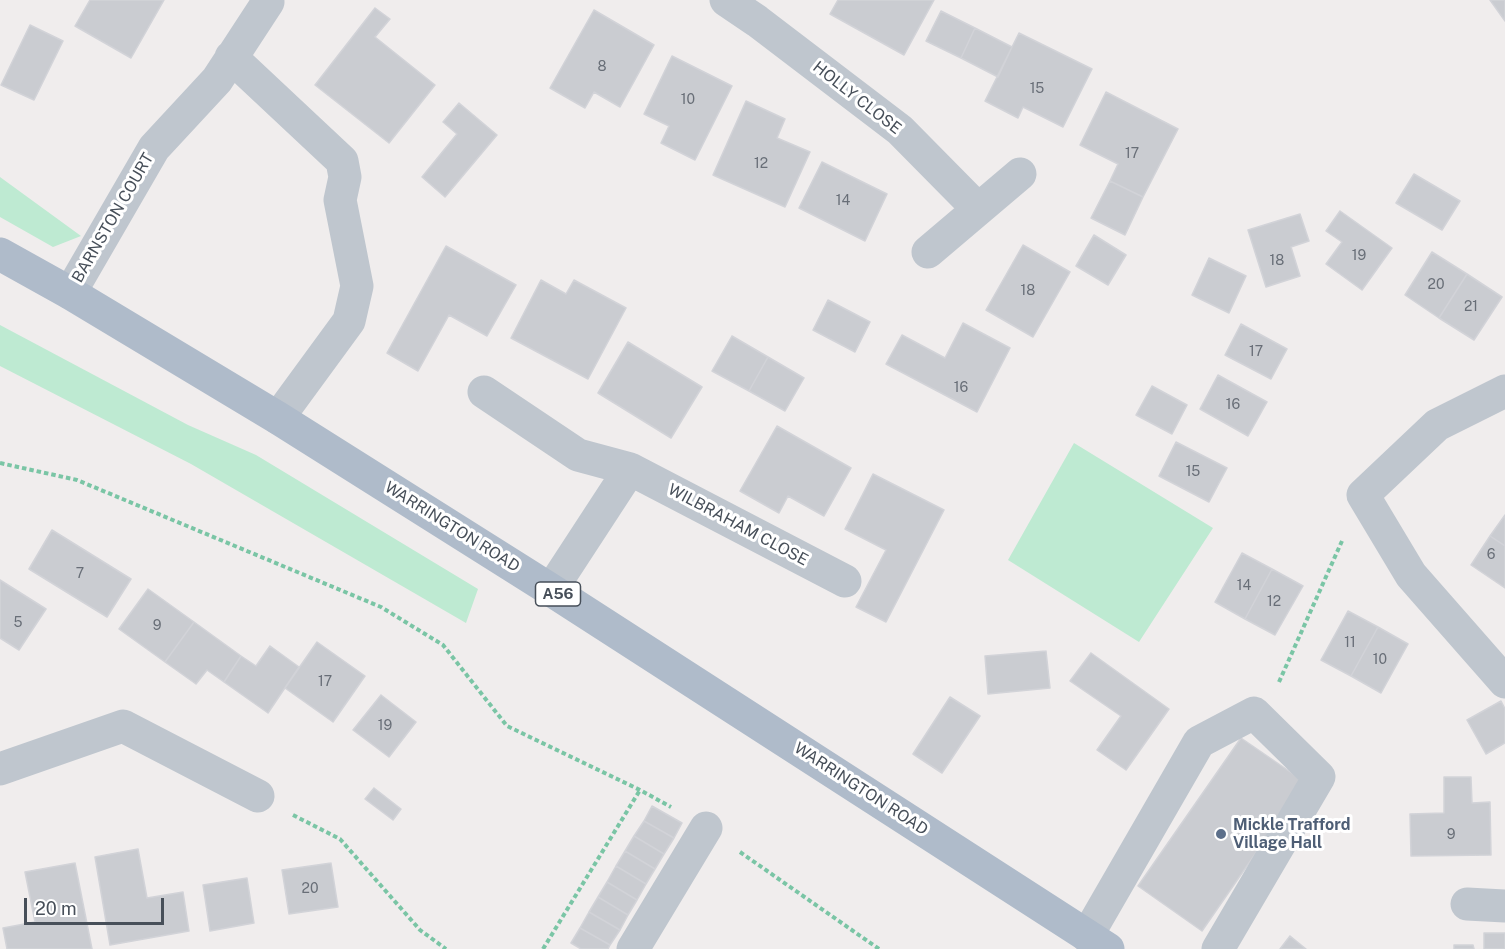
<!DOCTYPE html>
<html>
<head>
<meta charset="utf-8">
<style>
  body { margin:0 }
  #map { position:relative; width:1505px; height:949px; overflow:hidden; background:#f0eded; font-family:"Public Sans",sans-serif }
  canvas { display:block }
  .scale { position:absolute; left:24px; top:898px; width:140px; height:27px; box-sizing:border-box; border:3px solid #474f59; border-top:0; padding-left:8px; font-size:18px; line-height:21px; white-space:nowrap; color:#474f59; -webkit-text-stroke:4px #fff; paint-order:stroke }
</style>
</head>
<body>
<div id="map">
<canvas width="1505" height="949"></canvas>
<div class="scale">20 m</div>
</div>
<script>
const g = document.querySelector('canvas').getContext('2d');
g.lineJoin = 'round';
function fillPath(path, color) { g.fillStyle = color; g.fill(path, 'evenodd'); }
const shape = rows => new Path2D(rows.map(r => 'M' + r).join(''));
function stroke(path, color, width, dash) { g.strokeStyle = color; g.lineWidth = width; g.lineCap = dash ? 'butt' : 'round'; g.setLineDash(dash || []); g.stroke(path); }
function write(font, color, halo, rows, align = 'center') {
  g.font = font + ' "Public Sans",sans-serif'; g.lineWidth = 6; g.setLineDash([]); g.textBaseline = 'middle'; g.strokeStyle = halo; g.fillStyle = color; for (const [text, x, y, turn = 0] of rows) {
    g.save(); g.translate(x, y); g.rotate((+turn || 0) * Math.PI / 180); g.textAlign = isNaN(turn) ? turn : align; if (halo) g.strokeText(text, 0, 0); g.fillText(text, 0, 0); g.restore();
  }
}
fillPath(shape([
  [0,177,81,236,53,247,0,217],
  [0,325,188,425,256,455,478,589,466,623,191,464,0,366],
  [1074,443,1213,528,1139,642,1008,560]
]), '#beead2');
const building = shape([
  [90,0,164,0,131,58,75,26,90,0],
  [838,0,934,0,904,55,830,14,838,0],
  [1490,0,1505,0,1505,21,1490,0],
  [375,8,390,19,375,37,435,85,389,143,315,85,375,8],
  [594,10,654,45,620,107,594,92,585,108,550,88,594,10],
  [941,11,975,28,961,58,926,41,941,11],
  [30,25,63,41,34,100,1,85,30,25],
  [975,28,1012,47,998,77,961,58,975,28],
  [1019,33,1092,69,1063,127,1023,107,1018,118,985,101,1019,33],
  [672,56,732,86,695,160,661,143,669,126,644,114,672,56],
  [1106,92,1178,129,1143,197,1110,181,1118,164,1080,145,1106,92],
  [746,101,785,119,777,138,810,152,785,207,713,175,746,101],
  [459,103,497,135,445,197,422,177,457,134,443,122,459,103],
  [822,162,887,194,865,241,799,208,822,162],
  [1414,174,1460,201,1442,230,1396,203,1414,174],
  [1110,181,1143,197,1125,235,1091,218,1110,181],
  [1340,211,1392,248,1362,290,1326,264,1342,242,1326,231,1340,211],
  [1300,214,1309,241,1291,247,1300,276,1266,287,1248,230,1300,214],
  [1094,235,1126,255,1108,285,1076,266,1094,235],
  [1023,245,1070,272,1033,337,986,310,1023,245],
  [446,246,516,285,487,336,449,315,418,371,387,353,446,246],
  [1432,252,1467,274,1439,318,1405,295,1432,252],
  [1209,258,1246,276,1229,313,1192,295,1209,258],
  [1467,274,1502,297,1474,340,1439,318,1467,274],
  [541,280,566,294,574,280,626,308,588,379,511,338,541,280],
  [828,300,870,322,855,352,813,330,828,300],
  [963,323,1010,348,977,412,886,364,902,335,945,358,963,323],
  [1241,324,1287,349,1271,379,1225,355,1241,324],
  [732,336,768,357,749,391,712,371,732,336],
  [628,342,702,387,671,438,598,393,628,342],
  [768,357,804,378,785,411,749,391,768,357],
  [1218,375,1267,402,1248,436,1200,409,1218,375],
  [1152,386,1187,405,1172,434,1136,415,1152,386],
  [777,426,851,468,824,516,788,496,779,513,740,491,777,426],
  [1176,442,1227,468,1209,502,1159,476,1176,442],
  [873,474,944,510,886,622,856,607,886,550,845,529,873,474],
  [1505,515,1505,546,1490,536,1505,515],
  [52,530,131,579,107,617,29,569,52,530],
  [1490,536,1505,546,1505,588,1471,565,1490,536],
  [1242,553,1272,569,1245,619,1215,602,1242,553],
  [1272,569,1303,586,1275,635,1245,619,1272,569],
  [0,580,46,609,19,650,0,638,0,580],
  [148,589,194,622,165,662,119,629,148,589],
  [1348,611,1378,627,1351,676,1321,660,1348,611],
  [194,622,241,656,224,682,207,670,196,684,165,662,194,622],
  [1378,627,1408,644,1381,693,1351,676,1378,627],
  [317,642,365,676,333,722,285,688,317,642],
  [270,646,299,667,268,713,224,682,241,656,256,666,270,646],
  [1046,651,1050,688,988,694,985,656,1046,651],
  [1091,653,1169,709,1126,770,1097,750,1121,716,1070,681,1091,653],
  [381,695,416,722,389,757,353,730,381,695],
  [950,697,980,716,942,773,913,754,950,697],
  [1501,701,1505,709,1505,743,1486,754,1467,720,1501,701],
  [1241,738,1305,782,1202,931,1138,886,1241,738],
  [1444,777,1471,777,1472,803,1490,802,1491,855,1411,856,1410,814,1444,813,1444,777],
  [374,788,401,809,393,820,365,799,374,788],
  [652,806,682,823,674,838,644,821,652,806],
  [644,821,674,838,664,854,634,836,644,821],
  [634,836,664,854,655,869,625,851,634,836],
  [138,849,147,898,183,892,189,931,110,945,95,857,138,849],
  [625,851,655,869,646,884,616,866,625,851],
  [75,863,92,949,7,949,3,928,35,922,25,872,75,863],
  [331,863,338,907,289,914,282,870,331,863],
  [616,866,646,884,637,900,607,882,616,866],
  [247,878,254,923,210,931,203,885,247,878],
  [607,882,637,900,628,915,598,897,607,882],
  [598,897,628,915,620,930,589,912,598,897],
  [589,912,620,930,610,945,580,928,589,912],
  [580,928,610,945,608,949,581,949,571,943,580,928],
  [1484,933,1505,933,1505,949,1484,949,1484,933],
  [1290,936,1306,949,1280,949,1290,936],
  [1454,945,1473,945,1474,949,1454,949,1454,945]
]);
fillPath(building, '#caccd1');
stroke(building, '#d2d3d8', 1.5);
stroke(shape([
  [0,463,77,480,381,607,443,645,507,726,640,790,671,807],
  [1279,682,1342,541],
  [293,815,340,839,420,930,446,949],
  [740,852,879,949],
  [543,949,640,790]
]), '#7ac5a5', 4, [4.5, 3]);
stroke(shape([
  [726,0,757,21,900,130,978,209],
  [231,57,342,161,345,177,340,200,357,286,349,321,278,418],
  [928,252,1020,174],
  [70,293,154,148,217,80,268,2],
  [1505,391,1437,425,1363,495,1411,575,1505,682],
  [484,392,578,455,630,469],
  [551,590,630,469,845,581],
  [0,769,123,726,258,796],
  [1467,904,1505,906],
  [1087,936,1199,742,1254,713,1319,777,1218,949],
  [633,949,706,828]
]), '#bfc6ce', 33);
stroke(shape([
  [0,254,70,293,278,418,551,590,1108,949]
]), '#afbbca', 33);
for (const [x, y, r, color] of [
  [1221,834,6,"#5c6f8a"]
]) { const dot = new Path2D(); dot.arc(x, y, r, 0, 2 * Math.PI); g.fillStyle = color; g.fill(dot); stroke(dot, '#fff', 2); }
write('14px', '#686e77', null, [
  ["8",602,67],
  ["15",1037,89],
  ["10",688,100],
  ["17",1132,154],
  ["12",761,164],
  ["14",843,201],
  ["19",1359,256],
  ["18",1277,261],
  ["20",1436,285],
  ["18",1028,291],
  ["21",1471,307],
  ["17",1256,352],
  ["16",961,388],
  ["16",1233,405],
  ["15",1193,472],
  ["6",1491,555],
  ["7",80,574],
  ["14",1244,586],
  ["12",1274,602],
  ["5",18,623],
  ["9",157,626],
  ["11",1350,643],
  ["10",1380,660],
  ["17",325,682],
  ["19",385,726],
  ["9",1451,835],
  ["20",310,889]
]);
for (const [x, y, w] of [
  [558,594,45]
]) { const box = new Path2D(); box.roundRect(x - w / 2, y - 12, w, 24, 4.5); g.fillStyle = '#fff'; g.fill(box); stroke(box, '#474f59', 1.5); }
write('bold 15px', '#474f59', null, [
  ["A56",558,594]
]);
write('16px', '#474f59', '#fff', [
  ["HOLLY CLOSE",857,98,38],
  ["BARNSTON COURT",113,218,-60],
  ["WILBRAHAM CLOSE",738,525,28],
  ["WARRINGTON ROAD",452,527,32],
  ["WARRINGTON ROAD",861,789,33]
]);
write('bold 16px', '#4e5e75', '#fff', [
  ["Mickle Trafford",1233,825],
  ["Village Hall",1233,843]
], 'left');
</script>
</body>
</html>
